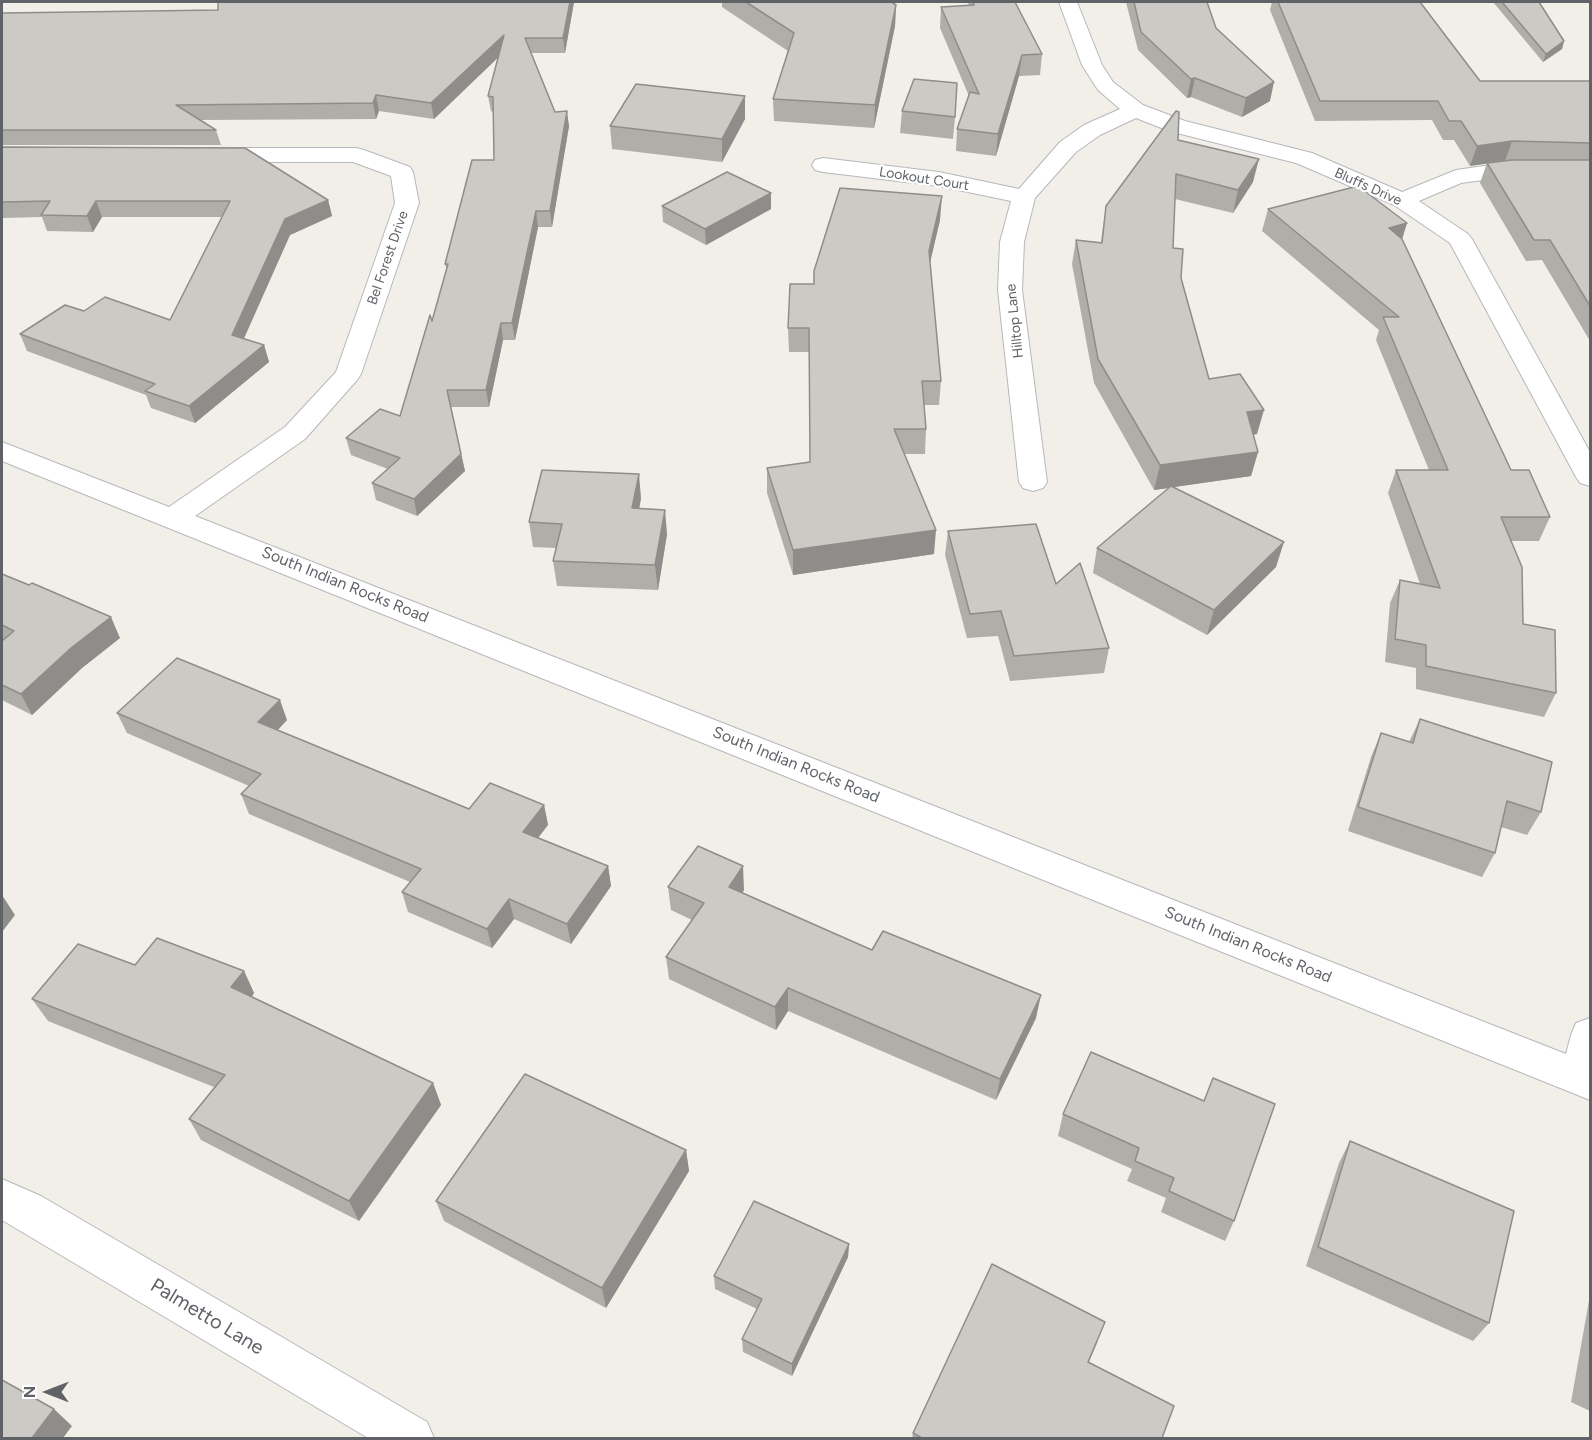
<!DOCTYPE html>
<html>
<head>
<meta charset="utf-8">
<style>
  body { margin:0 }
  #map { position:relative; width:1592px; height:1440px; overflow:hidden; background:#f1efe8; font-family:Figtree,sans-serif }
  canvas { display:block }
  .frame { position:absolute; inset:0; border:3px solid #5f6368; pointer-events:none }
  .north { position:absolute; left:18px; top:1362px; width:60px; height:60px; -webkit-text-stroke:4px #fff; paint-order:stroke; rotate:270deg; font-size:16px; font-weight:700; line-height:24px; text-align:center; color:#5f6368 }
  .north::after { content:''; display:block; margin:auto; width:21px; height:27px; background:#5f6368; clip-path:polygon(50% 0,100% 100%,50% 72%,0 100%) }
</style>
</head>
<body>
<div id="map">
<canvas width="1592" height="1440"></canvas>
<div class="frame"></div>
<div class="north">N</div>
</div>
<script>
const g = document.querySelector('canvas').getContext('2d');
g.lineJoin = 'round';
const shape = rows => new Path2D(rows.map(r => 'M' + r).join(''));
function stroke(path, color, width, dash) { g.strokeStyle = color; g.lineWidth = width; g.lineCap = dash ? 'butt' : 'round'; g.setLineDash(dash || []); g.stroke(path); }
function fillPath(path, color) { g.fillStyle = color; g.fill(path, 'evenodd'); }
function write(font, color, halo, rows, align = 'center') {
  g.font = font + ' Figtree,sans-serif'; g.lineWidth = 4.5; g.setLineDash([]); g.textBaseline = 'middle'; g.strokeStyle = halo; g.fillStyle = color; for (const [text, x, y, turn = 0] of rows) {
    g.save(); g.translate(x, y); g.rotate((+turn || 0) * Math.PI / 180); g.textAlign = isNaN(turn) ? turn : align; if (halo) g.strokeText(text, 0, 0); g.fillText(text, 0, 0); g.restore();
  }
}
const minor = shape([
  [1059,2,1077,2,1102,65,1113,82,1143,105,1185,121,1312,153,1402,192,1456,170,1505,163,1590,164,1590,178,1505,177,1461,183,1419,201,1468,234,1472,239,1590,452,1590,486,1580,483,1576,477,1450,243,1394,205,1296,163,1169,131,1136,118,1100,135,1076,152,1035,198,1024,242,1022,290,1047,482,1043,488,1033,491,1023,488,1019,482,998,290,1000,242,1011,201,939,186,823,172,815,170,812,165,815,160,823,158,939,172,1019,189,1060,142,1084,125,1120,109,1098,90,1082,65,1059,2],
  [210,148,356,148,364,150,410,167,413,172,419,203,361,374,357,380,305,439,195,516,1566,1054,1571,1035,1576,1023,1590,1018,1590,1100,2,461,2,442,169,507,285,427,336,372,395,203,391,176,353,162,210,162,202,160,199,155,202,150,210,148],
  [2,1179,41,1196,427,1422,434,1438,368,1438,2,1220,2,1179]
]);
stroke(minor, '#b5b8bc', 2);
fillPath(minor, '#fff');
fillPath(shape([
  [574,2,565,53,531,53,555,112,569,126,552,227,538,227,515,340,503,340,489,407,451,407,465,471,417,516,376,500,372,483,388,469,351,455,346,438,400,416,432,321,447,271,445,264,494,160,493,112,491,111,488,96,498,57,434,119,379,111,376,119,201,120,216,130,221,145,2,145,2,13,218,10],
  [722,2,891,2,896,5,895,26,874,128,774,121,773,99,788,51,722,7],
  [968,2,1015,2,1042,54,1040,75,1019,76,996,156,956,151,957,129,969,96,940,28,941,7,969,6],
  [1126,2,1207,2,1216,28,1270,101,1242,117,1191,97,1187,98,1138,50],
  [1272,2,1420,2,1480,81,1590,81,1590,341,1542,260,1526,261,1480,183,1487,163,1470,166,1454,140,1443,140,1432,120,1315,121,1270,10],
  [1493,2,1539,2,1564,41,1562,49,1543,62],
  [745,96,745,119,722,162,612,149,610,126],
  [902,111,955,117,953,139,900,133],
  [1178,140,1253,182,1233,213,1175,199,1173,248,1209,379,1257,434,1253,435,1258,452,1251,476,1173,487,1276,567,1207,635,1093,573,1097,548,1169,488,1154,490,1094,383,1072,264,1076,240,1101,242,1106,206],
  [2,147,328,200,332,216,290,235,243,339,264,345,269,362,195,423,151,408,146,395,27,351,20,334,84,311,170,320,222,217,102,217,93,232,47,231,42,217,2,218],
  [662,206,771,209,706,245,663,222],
  [1268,209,1407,223,1402,238,1511,470,1550,517,1539,541,1511,541,1523,624,1556,693,1544,717,1416,689,1416,668,1385,662,1390,603,1400,580,1420,584,1388,493,1396,470,1429,470,1376,340,1379,330,1262,231],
  [940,220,930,263,941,381,939,405,924,405,926,429,925,454,904,454,934,554,793,575,767,493,767,468,810,462,809,352,789,352,788,328,814,284],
  [641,498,639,509,667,534,658,590,557,586,553,561,556,548,533,547,529,522],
  [948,531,1056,584,1109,648,1104,673,1010,681,998,636,967,638,945,555],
  [2,574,120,638,82,668,32,715,2,700],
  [117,713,287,720,278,730,469,809,544,805,548,825,538,837,608,866,611,886,571,944,514,919,492,948,408,912,402,892,410,882,249,814,241,794,249,786,127,733],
  [1420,719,1541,812,1527,835,1501,827,1495,853,1482,877,1348,831,1371,757,1381,733,1409,742],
  [668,887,744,890,742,893,872,950,1036,1018,996,1100,788,1011,776,1030,669,979,666,957,692,920,671,910],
  [135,965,244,971,254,993,252,997,433,1083,441,1105,359,1221,201,1140,189,1119,214,1087,48,1021,32,999],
  [1091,1052,1234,1221,1225,1241,1161,1212,1166,1198,1127,1181,1132,1169,1058,1136,1063,1114],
  [1350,1141,1489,1323,1473,1341,1306,1266,1339,1163],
  [686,1150,689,1171,606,1308,444,1221,436,1201],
  [849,1244,848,1257,792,1376,743,1352,742,1339,757,1309,715,1289,714,1276],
  [1590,1295,1590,1411,1571,1402],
  [1098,1341,1089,1362,1162,1438,912,1438,913,1433]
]), '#afaea9');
fillPath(shape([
  [570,2,574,2,565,53,563,38],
  [896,5,895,26,874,128,875,105],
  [504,35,506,50,434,119,431,103],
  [1564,41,1562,49,1543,62,1546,54],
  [1022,55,1019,76,996,156,998,134],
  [1195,78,1191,97,1187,98,1191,79],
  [1274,82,1270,101,1242,117,1246,98],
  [376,95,379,111,376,119,373,103],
  [745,96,745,119,722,162,722,139],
  [567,111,569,126,552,227,550,211],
  [1512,141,1505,161,1470,166,1477,146],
  [1259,159,1253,182,1233,213,1238,190],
  [771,193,771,209,706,245,705,229],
  [942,196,940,220,927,275,929,251],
  [328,200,332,216,290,235,238,352,232,335,285,219],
  [96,201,102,217,93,232,87,216],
  [536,211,538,227,515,340,512,323],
  [1407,223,1400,246,1389,228],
  [501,323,503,340,489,407,486,390],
  [264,345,269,362,195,423,189,406],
  [1264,410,1257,434,1240,436,1247,412],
  [1258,452,1251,476,1154,490,1160,465],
  [461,454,465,471,417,516,414,499],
  [639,474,641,498,635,533,632,508],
  [665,510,667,534,658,590,655,565],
  [936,530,934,554,793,575,793,550],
  [1284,542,1276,567,1207,635,1214,610],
  [111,617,120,638,82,668,32,715,21,694,71,648],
  [280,700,287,720,266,742,258,722],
  [544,805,548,825,528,851,523,832],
  [608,866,611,886,571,944,567,924],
  [743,866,744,890,730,910,729,887],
  [2,895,15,915,2,932],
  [509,899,514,919,492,948,487,929],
  [244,971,254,993,242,1010,231,987],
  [788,988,788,1011,776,1030,775,1007],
  [1041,995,1036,1018,996,1100,1000,1079],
  [433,1083,441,1105,359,1221,349,1201],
  [686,1150,689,1171,606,1308,602,1288],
  [849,1244,848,1257,792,1376,792,1364],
  [54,1409,72,1426,63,1438,32,1438]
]), '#8f8d8a');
const building = shape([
  [218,2,570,2,563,38,525,38,555,112,567,111,550,211,536,211,512,323,501,323,486,390,447,390,461,454,414,499,372,483,400,458,346,438,380,409,400,416,430,315,432,321,448,264,445,264,472,160,494,160,493,97,488,96,504,35,431,103,376,95,373,103,176,105,216,130,2,130,2,13,218,10,218,2],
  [746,2,891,2,896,5,875,105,773,99,794,33,746,2],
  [973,2,1015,2,1042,54,1022,55,998,134,957,129,970,92,979,94,941,7,974,5,973,2],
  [1134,2,1207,2,1216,28,1274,82,1246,98,1195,78,1191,79,1141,32,1134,2],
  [1278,2,1420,2,1480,81,1590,81,1590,143,1512,141,1477,146,1461,121,1449,121,1438,101,1320,101,1278,2],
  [1502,2,1539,2,1564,41,1546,54,1502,2],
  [914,79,957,83,955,117,902,111,914,79],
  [636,84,745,96,722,139,610,126,636,84],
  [1176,111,1179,112,1178,140,1259,159,1238,190,1176,174,1173,248,1183,249,1181,278,1209,379,1240,374,1264,410,1247,412,1258,452,1160,465,1098,359,1076,240,1102,243,1106,206,1176,111],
  [2,147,245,148,328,200,285,219,232,335,264,345,189,406,145,391,155,384,20,334,65,305,84,311,105,297,170,320,230,201,96,201,87,216,41,215,50,201,2,202,2,147],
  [1512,160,1590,160,1590,306,1550,240,1534,240,1487,163,1512,160],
  [727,172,771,193,705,229,662,206,727,172],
  [1358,186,1407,223,1389,228,1402,239,1511,470,1529,470,1550,517,1501,517,1522,567,1523,624,1555,630,1556,693,1426,666,1426,645,1395,639,1400,580,1440,588,1396,470,1448,470,1383,317,1399,317,1268,209,1358,186],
  [840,188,942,196,929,251,941,381,922,381,926,429,894,429,936,530,793,550,767,468,810,462,809,328,788,328,790,284,814,284,814,271,840,188],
  [542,470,639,474,632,508,665,510,655,565,553,561,562,524,529,522,542,470],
  [1171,486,1284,542,1214,610,1097,548,1171,486],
  [1036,524,1056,584,1080,563,1109,648,1014,656,1001,611,970,614,948,531,1036,524],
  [2,574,29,585,32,583,111,617,71,648,21,694,2,685,2,641,14,631,2,625,2,574],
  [177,658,280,700,258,722,469,809,490,783,544,805,523,832,608,866,567,924,509,899,487,929,402,892,421,869,241,794,261,774,117,713,177,658],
  [1420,719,1552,762,1541,812,1507,801,1495,853,1358,807,1381,733,1413,743,1420,719],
  [698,846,743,866,729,887,872,950,883,931,1041,995,1000,1079,788,988,775,1007,666,957,704,903,668,887,698,846],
  [157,938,244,971,231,987,433,1083,349,1201,189,1119,225,1075,32,999,78,944,135,965,157,938],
  [1091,1052,1204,1101,1213,1078,1275,1104,1234,1221,1169,1191,1174,1178,1135,1161,1139,1148,1063,1114,1091,1052],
  [525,1074,686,1150,602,1288,436,1201,525,1074],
  [1350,1141,1514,1211,1489,1323,1318,1247,1350,1141],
  [754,1201,849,1244,792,1364,742,1339,762,1299,714,1276,754,1201],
  [992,1264,1105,1322,1088,1362,1174,1406,1162,1438,922,1438,913,1433,992,1264],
  [2,1380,54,1409,32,1438,2,1438,2,1380]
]);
fillPath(building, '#cccac5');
stroke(building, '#8f8d8a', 1.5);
write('14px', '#5f6368', '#fff', [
  ["Lookout Court",924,179,9],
  ["Bluffs Drive",1368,187,24],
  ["Bel Forest Drive",388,258,-71],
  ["Hilltop Lane",1015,321,-96]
]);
write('16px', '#5f6368', '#fff', [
  ["South Indian Rocks Road",345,585,22],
  ["South Indian Rocks Road",796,765,22],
  ["South Indian Rocks Road",1248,945,22]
]);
write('20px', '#5f6368', '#fff', [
  ["Palmetto Lane",207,1317,31]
]);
</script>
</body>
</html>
